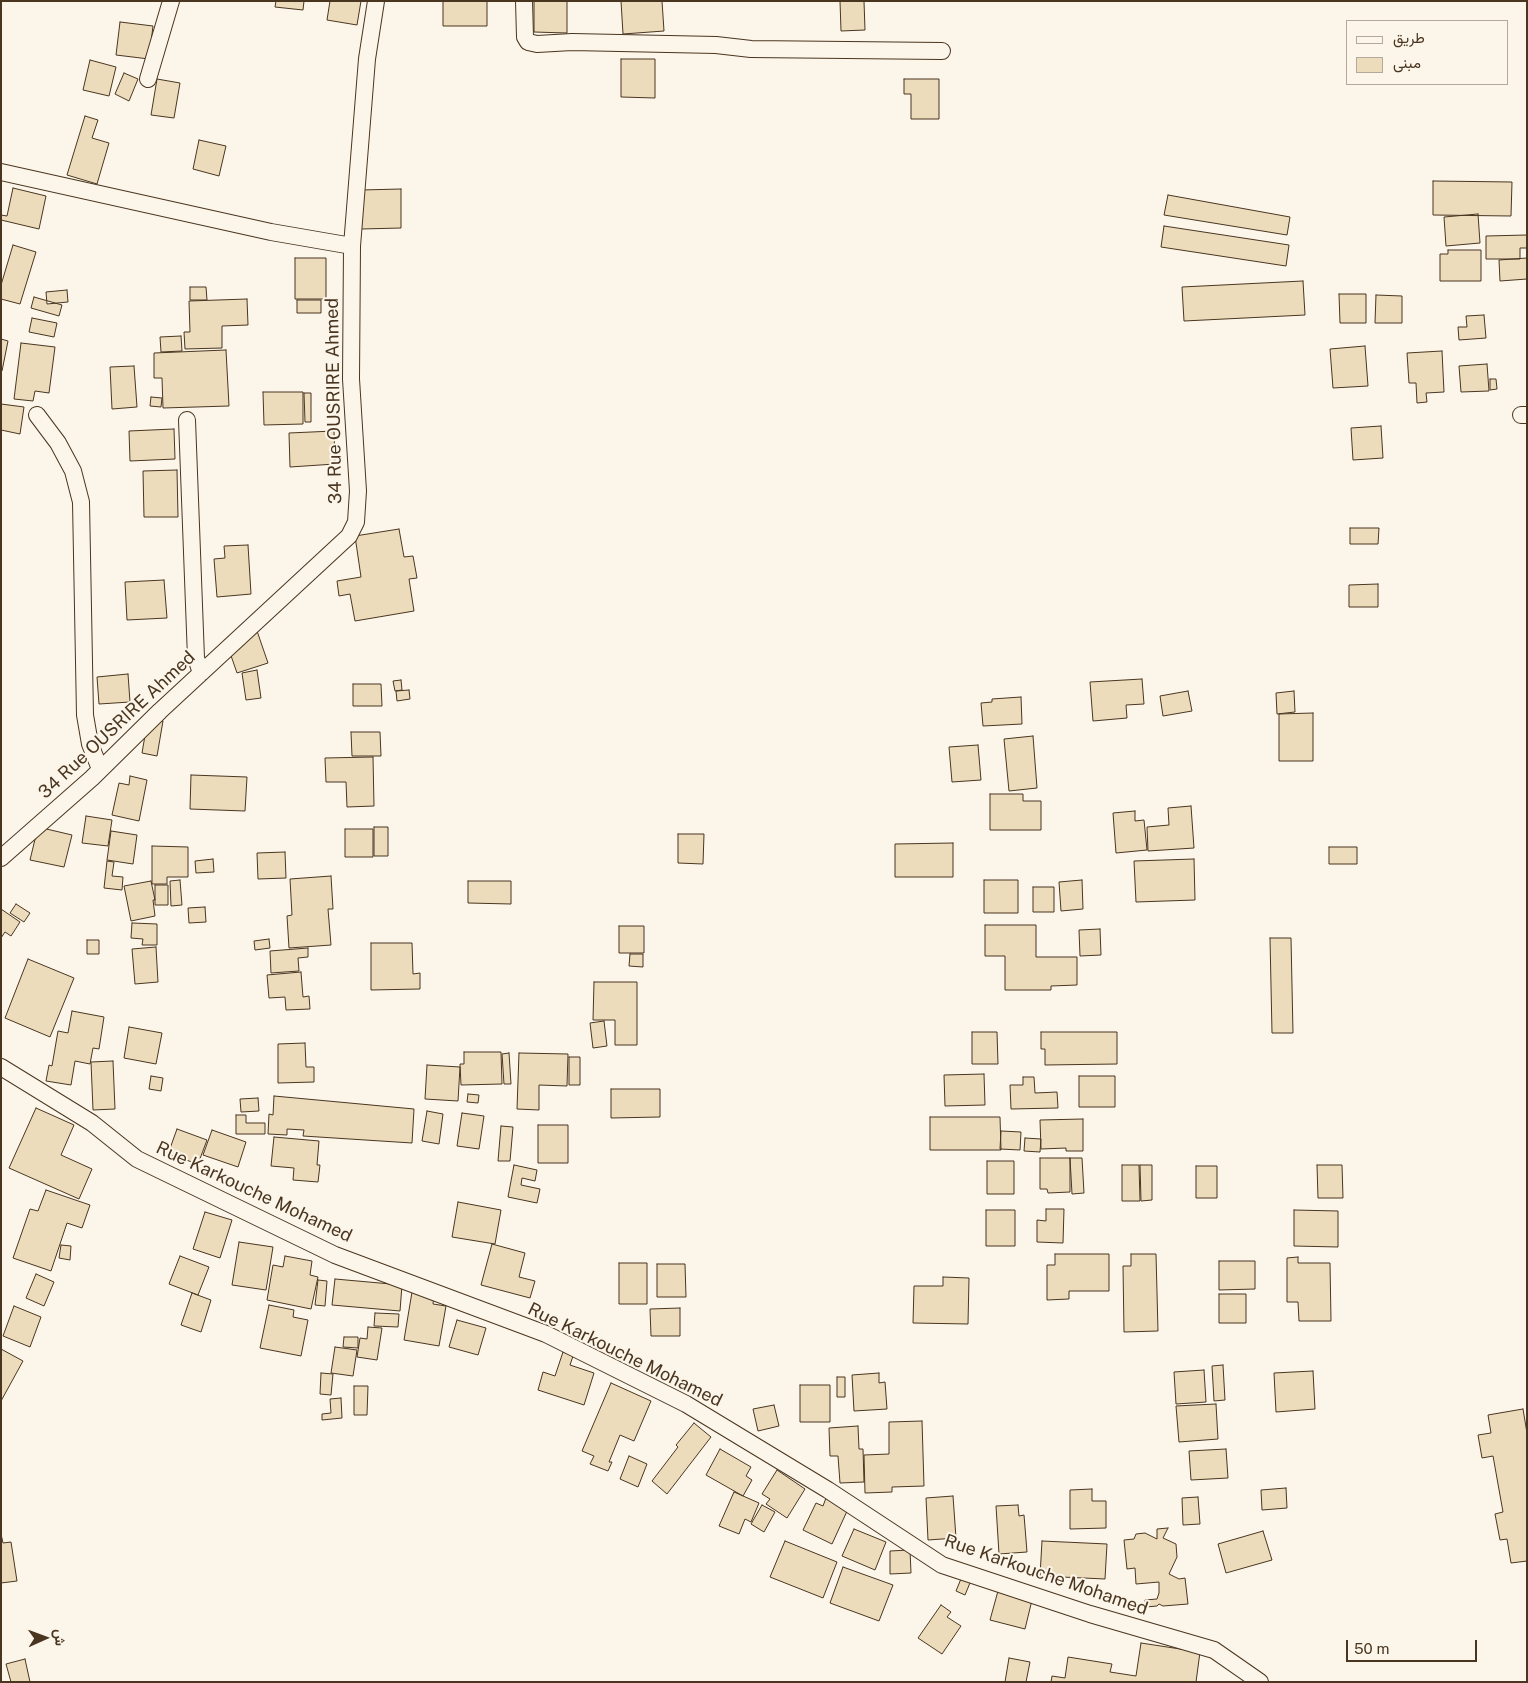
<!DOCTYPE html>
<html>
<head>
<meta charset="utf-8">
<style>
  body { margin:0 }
  #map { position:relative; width:1528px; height:1683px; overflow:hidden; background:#fbf6e9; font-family:"Public Sans",Vazirmatn,sans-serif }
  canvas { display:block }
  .frame { position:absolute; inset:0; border:2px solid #4a3520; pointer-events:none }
  .legend { position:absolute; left:1346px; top:20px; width:162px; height:65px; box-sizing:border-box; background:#fbf6e9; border:1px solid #b4a999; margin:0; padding:6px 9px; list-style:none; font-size:15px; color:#4a3520 }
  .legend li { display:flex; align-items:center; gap:10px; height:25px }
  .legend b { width:25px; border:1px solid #b4a999 }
  .north { position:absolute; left:20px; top:1613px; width:50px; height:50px; -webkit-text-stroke:4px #fbf6e9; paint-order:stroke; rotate:88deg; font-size:14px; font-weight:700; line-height:20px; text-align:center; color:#4a3520 }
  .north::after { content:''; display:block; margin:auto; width:18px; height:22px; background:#4a3520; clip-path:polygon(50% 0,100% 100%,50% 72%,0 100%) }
  .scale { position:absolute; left:1346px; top:1640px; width:131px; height:22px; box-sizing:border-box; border:2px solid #4a3520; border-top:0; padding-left:6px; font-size:15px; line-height:18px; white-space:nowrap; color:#4a3520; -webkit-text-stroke:4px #fbf6e9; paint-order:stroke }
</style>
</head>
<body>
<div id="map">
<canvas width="1528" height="1683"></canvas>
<div class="frame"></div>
<ul class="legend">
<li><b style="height:6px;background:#fbf6e9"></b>طريق</li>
<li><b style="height:14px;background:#ecdcbc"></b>مبنى</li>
</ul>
<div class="north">ش</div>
<div class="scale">50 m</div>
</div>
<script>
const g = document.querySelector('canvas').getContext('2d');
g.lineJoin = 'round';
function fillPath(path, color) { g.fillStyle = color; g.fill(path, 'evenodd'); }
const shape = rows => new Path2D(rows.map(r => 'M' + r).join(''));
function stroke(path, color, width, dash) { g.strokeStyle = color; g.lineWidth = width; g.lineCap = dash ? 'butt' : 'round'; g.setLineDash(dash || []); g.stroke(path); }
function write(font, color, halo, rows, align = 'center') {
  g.font = font + ' "Public Sans",sans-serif'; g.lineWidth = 4; g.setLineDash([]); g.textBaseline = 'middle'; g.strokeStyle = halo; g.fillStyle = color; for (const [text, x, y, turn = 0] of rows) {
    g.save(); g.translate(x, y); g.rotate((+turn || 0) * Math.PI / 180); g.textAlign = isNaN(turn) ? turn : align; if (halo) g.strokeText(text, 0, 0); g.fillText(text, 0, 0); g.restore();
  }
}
const building = shape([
  [276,1,304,1,303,10,275,7,276,1],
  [330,1,361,1,357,25,327,20,330,1],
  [443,1,487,1,487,26,443,26,443,1],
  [534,1,567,1,567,33,534,32,534,1],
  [621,1,662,1,664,31,623,34,621,1],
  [840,1,864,1,865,30,841,31,840,1],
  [120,22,153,26,149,59,116,55,120,22],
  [621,59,655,59,655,98,621,97,621,59],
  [90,60,116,67,109,96,83,90,90,60],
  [124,73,138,79,129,101,115,94,124,73],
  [157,79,180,83,174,118,151,115,157,79],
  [904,79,939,79,939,119,911,119,911,94,904,94,904,79],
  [85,116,98,120,92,138,109,143,97,184,67,175,85,116],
  [199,140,226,146,219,176,193,169,199,140],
  [1433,181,1512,182,1511,216,1433,215,1433,181],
  [13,188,46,196,39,229,1,220,1,215,7,216,13,188],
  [401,189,401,228,361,229,361,190,401,189],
  [1168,195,1290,217,1287,235,1164,215,1168,195],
  [1478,214,1480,243,1446,246,1444,217,1478,214],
  [1164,226,1289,245,1286,266,1161,247,1164,226],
  [1527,235,1527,248,1520,248,1520,259,1486,259,1486,236,1527,235],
  [13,245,36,252,20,304,1,299,1,285,13,245],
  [1448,250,1481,250,1481,281,1440,281,1440,254,1448,254,1448,250],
  [295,258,326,258,326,299,295,299,295,258],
  [1527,258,1527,279,1500,281,1499,260,1527,258],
  [1303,281,1305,315,1184,321,1182,287,1303,281],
  [190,287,206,287,207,300,190,300,190,287],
  [67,290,68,302,47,304,46,292,67,290],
  [1339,294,1366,294,1366,323,1340,323,1339,294],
  [1376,295,1402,296,1402,323,1375,323,1376,295],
  [34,297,62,305,59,316,31,308,34,297],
  [247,299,248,325,222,326,222,348,185,349,184,332,190,332,189,301,247,299],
  [297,300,321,300,321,313,297,313,297,300],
  [1484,315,1486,338,1459,340,1458,327,1467,327,1466,316,1484,315],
  [32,318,57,323,54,337,29,332,32,318],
  [181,336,182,351,161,352,160,337,181,336],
  [1,339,8,341,2,371,1,371,1,339],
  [21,343,55,347,49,393,35,391,33,401,14,399,21,343],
  [1365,346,1368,386,1333,388,1330,349,1365,346],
  [226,350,229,406,163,408,162,378,154,378,154,353,226,350],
  [1442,351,1444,392,1426,393,1427,402,1417,403,1416,383,1409,383,1407,353,1442,351],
  [1487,364,1489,391,1461,392,1459,366,1487,364],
  [134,366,137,407,112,409,110,367,134,366],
  [1490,379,1496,379,1497,389,1490,390,1490,379],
  [263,392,303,392,303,424,264,425,263,392],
  [304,393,311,393,311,422,305,422,304,393],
  [151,397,162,398,161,407,150,406,151,397],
  [1,404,24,407,20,434,1,430,1,404],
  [1381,426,1383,458,1353,460,1351,428,1381,426],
  [174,429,175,459,130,461,129,431,174,429],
  [334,431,335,464,290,467,289,433,334,431],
  [177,470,178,517,144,517,143,471,177,470],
  [1350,528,1379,528,1378,544,1350,544,1350,528],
  [399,529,404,557,413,556,417,578,409,579,414,611,355,621,350,594,339,596,337,581,361,577,355,536,399,529],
  [248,545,251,594,217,597,214,559,225,558,224,546,248,545],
  [164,580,167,618,127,620,125,582,164,580],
  [1378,584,1378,607,1349,607,1349,585,1378,584],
  [256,628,268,663,237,673,228,647,256,628],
  [257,670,261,698,246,700,242,673,257,670],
  [128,674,130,702,99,704,97,677,128,674],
  [1142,679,1144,704,1126,705,1127,718,1093,721,1090,682,1142,679],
  [401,680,402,690,395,691,393,681,401,680],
  [353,684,381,684,382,706,353,706,353,684],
  [409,690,410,699,397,701,396,691,409,690],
  [1188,691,1192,711,1163,716,1160,696,1188,691],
  [1294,691,1295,712,1277,714,1276,693,1294,691],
  [1021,697,1022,724,983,726,981,703,992,702,992,699,1021,697],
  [1313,713,1313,761,1279,761,1279,714,1313,713],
  [148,718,163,721,157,756,142,753,148,718],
  [351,732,380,732,381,756,352,756,351,732],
  [1033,736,1037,788,1009,791,1004,739,1033,736],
  [978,745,981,780,952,782,949,747,978,745],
  [373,757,374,806,347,807,346,782,326,782,325,758,373,757],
  [191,775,247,777,245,811,190,809,191,775],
  [130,776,147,780,139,821,112,815,119,783,129,785,130,776],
  [990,794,1023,794,1023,801,1041,801,1041,830,990,830,990,794],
  [1191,806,1194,848,1148,851,1147,827,1169,825,1168,808,1191,806],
  [1135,811,1135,821,1144,820,1147,850,1116,853,1113,813,1135,811],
  [86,816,112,820,108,846,82,843,86,816],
  [38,827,72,835,64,867,30,860,38,827],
  [374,827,388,827,388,856,374,856,374,827],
  [345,829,373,829,373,857,345,857,345,829],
  [111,831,137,835,133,864,107,860,111,831],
  [678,834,704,834,703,864,678,863,678,834],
  [953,843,953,877,895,877,895,844,953,843],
  [152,846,188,847,188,877,167,877,167,884,152,884,152,846],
  [1329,847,1357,847,1357,864,1329,864,1329,847],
  [285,852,286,878,258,879,257,853,285,852],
  [213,859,214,872,196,873,195,861,213,859],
  [1194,859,1195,900,1136,902,1134,861,1194,859],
  [107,861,114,862,112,876,123,877,122,890,104,888,107,861],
  [331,876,333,909,328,909,331,945,289,948,287,916,292,915,290,879,331,876],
  [180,880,182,905,171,906,170,881,180,880],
  [984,880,1018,880,1018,913,984,913,984,880],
  [1082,880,1083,909,1061,911,1059,882,1082,880],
  [151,881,155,900,153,900,155,916,131,921,124,886,151,881],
  [468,881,511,881,511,904,468,903,468,881],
  [155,885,168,885,168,905,155,905,155,885],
  [1033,887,1054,887,1054,912,1033,912,1033,887],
  [16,904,30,913,24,922,10,913,16,904],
  [205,907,206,922,189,923,188,908,205,907],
  [1,909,20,922,11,936,5,932,1,938,1,909],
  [132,923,157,924,157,945,142,945,143,939,131,938,132,923],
  [985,925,1036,925,1036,957,1077,957,1077,985,1051,986,1051,990,1005,990,1005,956,985,956,985,925],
  [619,926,644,926,644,953,619,953,619,926],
  [1100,929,1101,955,1080,956,1079,930,1100,929],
  [1270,938,1291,938,1293,1033,1272,1033,1270,938],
  [269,939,270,948,255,950,254,941,269,939],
  [87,940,99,940,99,954,87,954,87,940],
  [371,943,412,943,413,974,420,973,420,989,371,990,371,943],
  [156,947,158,982,135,984,132,949,156,947],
  [308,948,308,957,298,958,299,971,271,973,270,951,308,948],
  [630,954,643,954,643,967,629,966,630,954],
  [28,959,74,978,50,1037,5,1018,28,959],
  [301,972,303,997,309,996,310,1009,286,1010,285,997,269,998,267,975,301,972],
  [594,982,637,982,637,1045,615,1045,615,1020,593,1020,594,982],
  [72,1011,104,1017,99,1049,93,1048,90,1064,75,1061,71,1085,46,1081,49,1065,52,1066,58,1031,68,1033,72,1011],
  [604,1021,607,1046,593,1048,590,1023,604,1021],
  [129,1027,162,1033,156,1064,124,1058,129,1027],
  [972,1032,997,1032,998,1064,972,1064,972,1032],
  [1041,1032,1117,1032,1117,1064,1045,1065,1045,1049,1041,1049,1041,1032],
  [305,1043,306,1067,314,1067,314,1082,278,1083,278,1044,305,1043],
  [464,1052,501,1052,502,1084,461,1085,460,1064,464,1064,464,1052],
  [509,1053,511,1084,504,1084,502,1054,509,1053],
  [519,1053,568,1054,567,1086,539,1085,539,1110,517,1109,519,1053],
  [569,1057,580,1057,580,1085,569,1085,569,1057],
  [113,1061,115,1109,93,1110,91,1062,113,1061],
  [427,1065,460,1067,458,1101,425,1099,427,1065],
  [984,1074,985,1105,945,1106,944,1075,984,1074],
  [151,1076,163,1078,161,1091,149,1089,151,1076],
  [1079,1076,1115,1076,1115,1107,1079,1107,1079,1076],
  [1023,1077,1034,1077,1035,1093,1057,1092,1058,1108,1011,1109,1010,1085,1023,1085,1023,1077],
  [611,1089,660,1089,660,1117,611,1118,611,1089],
  [468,1094,479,1095,478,1103,467,1102,468,1094],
  [274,1096,414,1109,412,1143,303,1136,304,1130,287,1129,287,1135,268,1134,269,1114,273,1115,274,1096],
  [258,1098,259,1111,241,1112,240,1099,258,1098],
  [36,1108,74,1125,61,1155,92,1169,79,1199,9,1168,36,1108],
  [427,1111,443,1114,439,1144,422,1141,427,1111],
  [462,1113,484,1116,479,1149,457,1146,462,1113],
  [236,1115,246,1115,246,1123,265,1123,265,1134,236,1134,236,1115],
  [930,1117,1000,1117,1001,1150,930,1150,930,1117],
  [1083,1119,1083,1151,1066,1151,1066,1148,1041,1149,1040,1120,1083,1119],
  [538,1125,568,1125,568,1163,538,1163,538,1125],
  [501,1126,513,1127,510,1161,498,1161,501,1126],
  [177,1129,207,1140,198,1164,168,1154,177,1129],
  [212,1130,246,1142,238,1167,203,1155,212,1130],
  [1001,1131,1021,1132,1020,1150,1000,1149,1001,1131],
  [274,1137,319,1141,317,1165,320,1165,318,1182,293,1180,294,1168,271,1166,274,1137],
  [1025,1138,1041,1139,1040,1152,1024,1151,1025,1138],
  [1040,1158,1070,1158,1070,1192,1048,1193,1047,1189,1040,1189,1040,1158],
  [1070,1158,1082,1158,1084,1193,1072,1194,1070,1158],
  [987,1161,1014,1161,1014,1194,987,1194,987,1161],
  [514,1165,537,1170,535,1181,522,1178,521,1185,540,1189,537,1203,508,1197,514,1165],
  [1122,1165,1139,1165,1140,1201,1122,1201,1122,1165],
  [1140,1165,1152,1165,1152,1200,1141,1201,1140,1165],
  [1317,1165,1342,1165,1343,1198,1318,1198,1317,1165],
  [1196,1166,1217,1166,1217,1198,1196,1198,1196,1166],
  [46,1190,90,1205,82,1228,67,1223,51,1271,13,1258,30,1209,38,1211,46,1190],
  [458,1202,501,1210,495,1244,452,1237,458,1202],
  [1046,1209,1064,1209,1063,1243,1037,1242,1037,1220,1046,1221,1046,1209],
  [986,1210,1015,1210,1015,1246,986,1246,986,1210],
  [1294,1210,1338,1211,1338,1247,1294,1246,1294,1210],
  [205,1212,232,1220,220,1258,193,1249,205,1212],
  [239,1242,273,1247,266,1290,232,1285,239,1242],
  [492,1244,525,1253,519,1277,535,1281,530,1298,481,1285,492,1244],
  [61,1245,71,1246,70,1260,59,1258,61,1245],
  [1055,1254,1109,1254,1109,1291,1069,1291,1069,1299,1047,1300,1047,1265,1055,1265,1055,1254],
  [1131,1254,1156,1254,1158,1331,1124,1332,1123,1266,1131,1266,1131,1254],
  [180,1256,209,1267,198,1295,169,1284,180,1256],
  [285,1256,312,1261,310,1275,318,1277,311,1309,267,1300,273,1265,283,1267,285,1256],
  [1298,1257,1298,1263,1330,1263,1331,1321,1299,1321,1298,1302,1287,1302,1287,1258,1298,1257],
  [1219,1261,1255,1261,1255,1289,1219,1290,1219,1261],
  [619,1263,647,1263,647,1304,619,1304,619,1263],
  [657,1264,685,1264,686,1297,657,1297,657,1264],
  [36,1274,54,1282,44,1306,26,1298,36,1274],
  [943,1277,969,1278,968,1324,913,1323,914,1286,943,1286,943,1277],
  [335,1279,402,1285,400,1311,332,1305,335,1279],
  [318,1280,327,1281,325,1306,315,1305,318,1280],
  [412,1292,434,1296,433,1304,446,1306,439,1346,404,1340,412,1292],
  [192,1293,211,1300,201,1332,181,1325,192,1293],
  [1219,1294,1246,1294,1246,1323,1219,1323,1219,1294],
  [269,1305,294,1310,293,1317,308,1320,301,1356,260,1348,269,1305],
  [14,1306,41,1317,30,1347,3,1336,14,1306],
  [680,1308,680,1336,651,1336,650,1309,680,1308],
  [375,1313,399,1314,398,1327,374,1326,375,1313],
  [457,1320,486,1328,478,1355,449,1347,457,1320],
  [368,1327,382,1328,377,1360,357,1357,360,1338,367,1339,368,1327],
  [344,1337,358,1337,358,1348,343,1347,344,1337],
  [335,1347,357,1350,353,1376,331,1373,335,1347],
  [1,1349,23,1361,1,1401,1,1349],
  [563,1352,573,1356,570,1365,594,1373,584,1405,538,1390,543,1372,555,1376,563,1352],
  [1223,1365,1225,1400,1214,1401,1212,1366,1223,1365],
  [1204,1370,1206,1402,1176,1404,1174,1372,1204,1370],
  [1313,1371,1315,1409,1276,1412,1274,1373,1313,1371],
  [321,1373,333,1374,331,1395,320,1394,321,1373],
  [879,1373,879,1383,885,1382,887,1409,854,1411,852,1375,879,1373],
  [837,1377,845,1377,845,1397,837,1397,837,1377],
  [611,1383,651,1401,634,1441,620,1435,609,1462,612,1462,608,1471,590,1464,594,1456,582,1451,611,1383],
  [800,1385,830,1385,830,1422,800,1422,800,1385],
  [354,1386,368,1386,367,1415,354,1415,354,1386],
  [341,1398,342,1418,322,1420,322,1414,331,1413,330,1399,341,1398],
  [1216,1404,1218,1439,1179,1442,1176,1406,1216,1404],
  [774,1405,779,1426,758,1431,753,1409,774,1405],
  [1523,1409,1527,1433,1527,1561,1511,1563,1507,1539,1500,1540,1495,1514,1503,1512,1493,1456,1482,1458,1478,1435,1491,1433,1488,1415,1523,1409],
  [922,1421,924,1486,892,1487,892,1492,865,1493,864,1455,889,1454,889,1422,922,1421],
  [694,1423,711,1437,667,1494,652,1481,678,1447,676,1445,694,1423],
  [858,1426,859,1449,863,1449,864,1482,840,1483,838,1456,830,1456,829,1428,858,1426],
  [720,1449,751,1467,746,1476,752,1480,743,1496,706,1475,720,1449],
  [1226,1449,1228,1478,1191,1480,1189,1451,1226,1449],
  [629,1456,647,1464,638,1487,620,1479,629,1456],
  [777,1470,805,1489,787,1518,766,1504,770,1499,762,1494,777,1470],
  [1286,1488,1287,1508,1262,1510,1261,1490,1286,1488],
  [1092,1489,1092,1501,1106,1501,1106,1528,1070,1529,1070,1490,1092,1489],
  [734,1492,759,1503,751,1522,745,1519,739,1534,719,1526,734,1492],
  [953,1496,956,1538,928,1540,926,1498,953,1496],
  [1198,1497,1200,1524,1183,1525,1182,1498,1198,1497],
  [826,1498,848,1509,832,1544,803,1530,816,1503,823,1506,826,1498],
  [762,1505,775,1512,764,1532,751,1524,762,1505],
  [1018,1505,1019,1516,1024,1515,1027,1552,999,1554,996,1506,1018,1505],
  [1168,1528,1163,1538,1176,1544,1177,1557,1169,1574,1179,1579,1185,1578,1188,1604,1163,1606,1159,1604,1157,1606,1146,1607,1145,1600,1157,1599,1159,1593,1159,1582,1136,1584,1135,1568,1127,1569,1124,1540,1134,1539,1136,1534,1145,1533,1157,1539,1157,1529,1168,1528],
  [854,1529,886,1542,875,1570,842,1556,854,1529],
  [1263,1531,1272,1560,1226,1573,1218,1544,1263,1531],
  [1,1534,3,1543,11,1542,17,1581,1,1583,1,1534],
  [785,1541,837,1562,823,1598,770,1577,785,1541],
  [1042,1541,1107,1544,1105,1579,1040,1576,1042,1541],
  [910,1550,911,1573,890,1574,890,1551,910,1550],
  [843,1567,893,1585,879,1621,830,1603,843,1567],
  [963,1574,972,1578,965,1595,956,1591,963,1574],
  [998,1591,1032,1600,1025,1629,990,1620,998,1591],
  [941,1605,951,1612,947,1617,961,1626,942,1654,918,1638,941,1605],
  [1141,1643,1200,1652,1196,1682,1051,1682,1052,1676,1065,1678,1068,1657,1112,1664,1110,1672,1136,1676,1141,1643],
  [1009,1658,1030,1662,1026,1682,1005,1682,1009,1658],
  [25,1659,30,1682,11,1682,6,1664,25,1659]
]);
fillPath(building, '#ecdcbc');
stroke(building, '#4a3520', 1);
const street = shape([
  [524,1,525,37,528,42,537,44,572,42,716,45,751,49,942,51],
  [148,79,171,1],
  [1,172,271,232,352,246],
  [37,415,58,443,73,471,81,502,85,715,90,744,100,769],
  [1521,415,1527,415],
  [187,420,196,658,201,673],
  [1,858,92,778,160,711,349,536,356,522,358,491,351,379,352,246,367,59,376,1],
  [1,1067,92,1123,137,1159,335,1255,546,1334,686,1404,828,1490,942,1565,1090,1614,1214,1650,1260,1682]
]);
stroke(street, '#4a3520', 18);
stroke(street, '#fbf6e9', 16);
write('18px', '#4a3520', '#fbf6e9', [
  ["34 Rue OUSRIRE Ahmed",334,401,-91],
  ["34 Rue OUSRIRE Ahmed",117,725,-43],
  ["Rue Karkouche Mohamed",254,1192,25],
  ["Rue Karkouche Mohamed",625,1355,26],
  ["Rue Karkouche Mohamed",1046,1575,19]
]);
</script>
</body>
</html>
